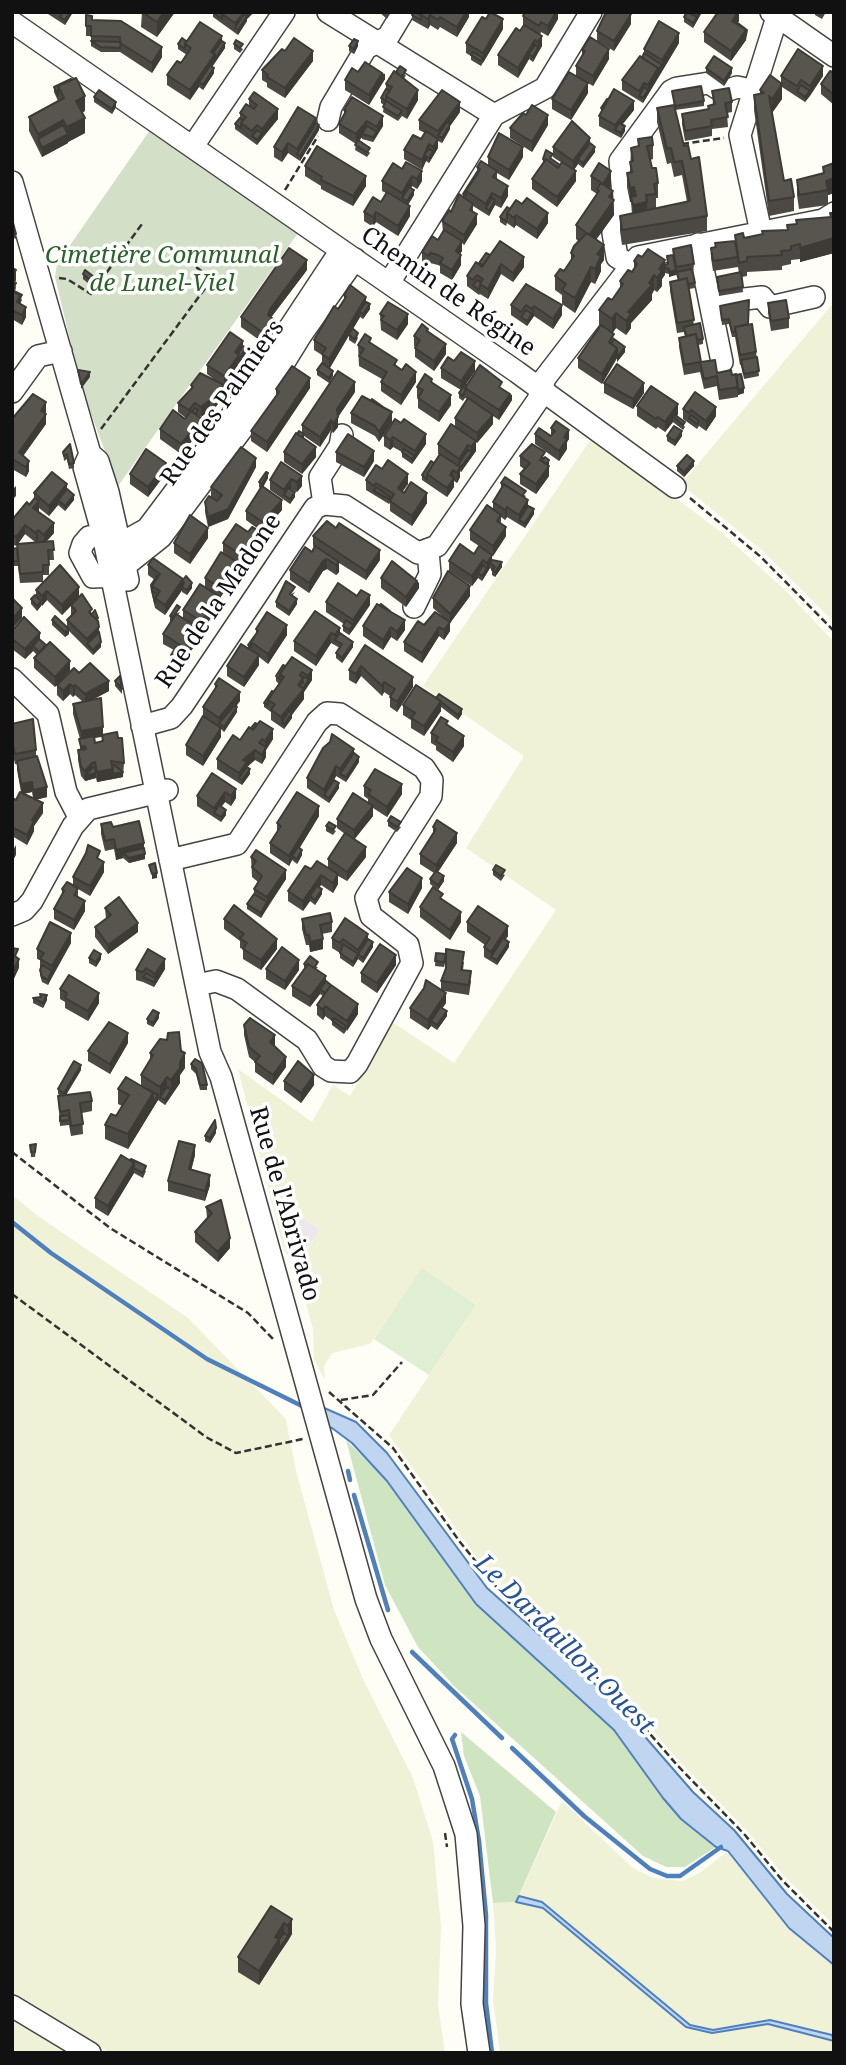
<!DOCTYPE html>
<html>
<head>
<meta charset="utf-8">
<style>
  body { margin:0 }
  #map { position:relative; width:846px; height:2065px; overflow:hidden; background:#fefdf6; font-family:"Noto Serif",serif }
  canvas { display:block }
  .frame { position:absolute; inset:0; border:14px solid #111; pointer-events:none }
</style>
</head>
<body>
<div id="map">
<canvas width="846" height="2065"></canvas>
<div class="frame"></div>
</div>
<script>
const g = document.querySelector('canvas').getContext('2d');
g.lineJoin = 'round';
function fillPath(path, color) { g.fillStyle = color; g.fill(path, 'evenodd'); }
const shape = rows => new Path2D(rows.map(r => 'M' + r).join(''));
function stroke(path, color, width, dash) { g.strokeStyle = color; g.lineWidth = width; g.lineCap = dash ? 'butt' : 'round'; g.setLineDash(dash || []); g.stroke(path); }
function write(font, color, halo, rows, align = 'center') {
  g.font = font + ' "Noto Serif",serif'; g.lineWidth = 7; g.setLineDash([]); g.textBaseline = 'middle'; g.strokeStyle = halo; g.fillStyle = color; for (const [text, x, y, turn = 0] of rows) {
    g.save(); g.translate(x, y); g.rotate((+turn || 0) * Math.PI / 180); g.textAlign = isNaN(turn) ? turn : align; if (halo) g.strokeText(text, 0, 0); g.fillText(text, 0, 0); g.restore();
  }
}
fillPath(shape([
  [303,1218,320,1230,304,1252,305,1258,294,1260,286,1253,288,1233,297,1220]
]), '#eee7ed');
fillPath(shape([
  [834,302,834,622,764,552,681,484],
  [593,436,721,532,786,591,834,642,834,1925,785,1877,748,1832,680,1762,615,1687,527,1611,477,1558,389,1435,476,1305,422,1269,370,1344,332,1353,324,1366,325,1380,314,1360,313,1329,294,1260,305,1258,304,1253,320,1230,303,1218,297,1220,288,1233,285,1254,238,1069,312,1122,333,1085,350,1096,392,1022,454,1063,556,910,466,848,524,756,423,686],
  [12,1195,38,1216,188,1318,286,1419,296,1471,334,1610,363,1679,413,1778,433,1841,441,1927,438,2005,445,2053,110,2053,12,1995],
  [562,1801,634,1869,654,1878,683,1881,701,1872,728,1851,789,1928,834,1965,834,2036,770,2020,713,2030,690,2025,542,1903,519,1896],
  [516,1902,543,1908,686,2027,712,2033,768,2024,834,2041,834,2053,500,2053,493,2000,496,1949,493,1903],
  [12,2017,71,2053,12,2053]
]), '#f0f2d7');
fillPath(shape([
  [346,1440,387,1481,476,1604,614,1730,663,1798,716,1847,685,1867,666,1867,643,1856,454,1686,418,1647,385,1585],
  [461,1732,556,1812,516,1902,493,1903,480,1796,464,1756]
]), '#cfe5c2');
fillPath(shape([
  [150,130,298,233,118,486,82,390,55,277,57,264]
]), '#d3dfc7');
fillPath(shape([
  [422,1268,476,1305,429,1375,374,1339]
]), '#e0eed3');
const water = shape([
  [304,1399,356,1422,387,1453,487,1588,614,1701,693,1792,734,1830,787,1894,834,1938,834,1965,789,1928,728,1851,716,1847,681,1819,663,1798,614,1730,476,1604,387,1481,352,1443,332,1428,311,1423,304,1399],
  [519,1896,542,1902,690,2025,713,2030,770,2020,832,2035,834,2041,768,2024,712,2033,686,2027,543,1908,516,1902,519,1896]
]);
fillPath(water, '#c0d6f0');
stroke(water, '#4f80be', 2);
stroke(shape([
  [12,1222,51,1253,207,1359,306,1408],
  [348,1471,350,1480],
  [354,1495,388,1610],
  [412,1652,502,1738],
  [455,1735,452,1739,472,1799,479,1841,486,1915,486,2003,492,2053],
  [512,1748,584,1816,650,1869,667,1876,680,1876,721,1847]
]), '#4f80be', 4.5);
const minor = shape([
  [328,12,494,115],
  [771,12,834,56],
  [12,22,517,372,675,487],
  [328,120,331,107,366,48,388,37,403,12],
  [193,146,284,12],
  [12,182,90,454,98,461,108,492,128,580],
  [761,232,740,135,777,17],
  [698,244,722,362],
  [341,250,226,424,147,529,129,539,103,535,89,537,83,544,80,553,93,577,112,576,161,537,248,421,301,335,355,259],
  [630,265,617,257,613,233,625,217,620,161,671,91,677,88,709,83,723,92,737,87,752,90],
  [389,283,494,115,545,88,591,12],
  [710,303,762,297,770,307,814,297],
  [12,392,38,356,61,351],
  [90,454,84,467,103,535,210,1052,221,1077,366,1599,381,1639,444,1766,466,1834,474,1926,472,2004,479,2053],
  [324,504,320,477,340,446,342,435],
  [414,607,430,574,428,551],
  [12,679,48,714,66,792,79,817],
  [142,726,171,718,182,706,315,508,324,504,345,506,418,553,437,546,538,400,545,378,638,257,823,220,834,213],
  [170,860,237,844,317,722,327,713,340,714,424,768,432,780,431,796,366,898,371,916,408,945,412,963,357,1064,350,1072,331,1071,323,1066,307,1040,237,989,216,981,197,985],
  [12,915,24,910,32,901,73,826,88,809,167,790],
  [12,2006,90,2053]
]);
stroke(minor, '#444', 24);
stroke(shape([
  [682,144,724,138],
  [285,190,318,136],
  [59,278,67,279,91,294,142,224],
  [101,429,212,279,180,255],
  [690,498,761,557,834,631],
  [12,1152,110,1228,248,1313,274,1340],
  [12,1294,206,1437,236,1453,303,1439],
  [329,1392,393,1448,460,1542,512,1606,612,1690,677,1765,745,1835,782,1880,834,1932],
  [341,1400,373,1395,402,1362],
  [445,1833,447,1847]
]), '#333', 2.5, [7, 3.5]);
stroke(minor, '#fff', 21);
fillPath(shape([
  [45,12,73,12,65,25],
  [142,12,175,12,157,37,141,27],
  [213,12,254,12,247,19,247,21,238,35,213,17],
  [379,12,391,12,387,19],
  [407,12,469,12,469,17,457,37,440,27,438,30,430,25,428,29,412,20,412,15],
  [525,12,558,12,558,19,548,36,541,32,540,35,542,46,533,62,529,59,518,78,498,65,498,55,520,31,523,26,523,16],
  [681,12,702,12,693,28,684,22,684,17,685,15],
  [739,12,739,21,737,23,747,35,746,40,731,61,704,42,704,32],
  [815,12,826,12,822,19,815,15],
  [86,15,92,20,162,57,152,73,120,52,101,52,91,46,91,36,86,36],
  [631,24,614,51,597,41,597,31],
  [503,29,481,66,471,60,471,56,466,53,466,43],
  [186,41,222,41,225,48,212,67,214,73,203,90,199,87,190,100,167,85,167,75,181,63,187,55,178,49,178,44],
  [679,43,643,103,622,90,622,80,642,58,644,53,644,49],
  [234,44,243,49,240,53,234,49],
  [349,46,358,46,354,54,349,51],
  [582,50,609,59,593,86,576,76,576,66,582,55],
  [285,51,313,61,285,98,267,87,267,83,262,80,262,70],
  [706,68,732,73,724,86,706,73],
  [358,72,385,79,369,105,345,90,345,80],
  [396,72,406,75,404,79,418,100,407,119,402,116,398,121,383,112,384,105,381,103,381,98,386,89,386,84],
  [834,73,834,105,821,94,821,84],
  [781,76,823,76,805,102,782,87,782,99,772,113,784,181,794,197,794,211,769,216,754,110,754,95,760,94,760,90,781,83],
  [71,79,85,111,82,112,85,133,68,142,68,143,42,157,29,131,29,117,58,101,54,92,54,87],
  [672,91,704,101,704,106,675,110,684,146,691,159,707,216,707,231,622,245,620,231,620,216,632,214,631,202,630,202,627,187,627,173,630,172,631,148,638,147,638,139,653,145,653,159,650,160,652,168,658,183,658,198,656,198,656,208,647,211,687,202,682,175,674,177,671,163,667,164,657,122,657,108,674,105],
  [712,91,732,102,732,112,727,113,728,127,712,129,712,136,685,141,682,124,682,114,708,110,713,105],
  [588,93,571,120,552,109,552,99],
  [94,97,116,107,112,114,94,102],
  [249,99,278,119,257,145,235,129,235,124,240,118,240,113,249,106],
  [601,108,634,110,622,125,625,131,621,138,599,126,599,116,601,112],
  [344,110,383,126,373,142,362,139,362,137,359,141,370,153,367,157,355,150,356,144,339,133,339,124,344,114],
  [460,112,450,126,450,129,442,143,438,141,438,148,429,163,426,161,422,170,404,159,404,150,421,139,425,133,419,130,419,120],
  [316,123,319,130,300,161,288,153,282,162,274,157,274,147],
  [548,125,532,152,510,138,510,128],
  [590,143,595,152,583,168,578,164,574,170,576,181,557,207,532,189,532,179,543,163,543,159,552,160,560,165,562,163,553,157,553,147],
  [488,157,523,157,509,180,497,173,497,180,508,196,501,208,495,205,489,216,473,206,473,212,477,224,464,245,462,243,462,251,460,254,461,265,452,280,440,273,440,266,438,265,430,263,429,266,422,262,422,252,438,240,443,232,442,221,463,197,463,194,477,172,477,167,488,165],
  [393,163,422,181,417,189,412,186,411,188,414,195,408,205,410,216,398,236,376,222,373,227,364,221,364,212,381,202,386,193,382,191,382,181],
  [834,163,834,193,828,195,828,205,799,209,797,195,797,180,823,173,823,167],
  [305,166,366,186,353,206,321,189,321,186,305,176],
  [591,176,611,186,610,189,613,191,614,215,596,240,604,260,601,264,601,271,595,284,591,282,575,313,562,304,562,295,555,290,555,276,564,271,571,260,571,253,578,241,576,239,576,225,597,194,591,190],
  [510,209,548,223,537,239,516,225,514,228,507,223,506,226,500,222,500,217],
  [830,213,834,213,834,253,800,262,800,259,791,260,791,264,782,266,782,270,747,272,747,276,742,277,743,292,719,296,717,277,739,273,738,267,713,271,711,258,711,248,715,247,715,243,735,241,735,235,744,238,762,235,762,231,787,230,787,225,796,224,796,220,830,217],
  [12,219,16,234,16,239,12,237],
  [673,249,694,264,693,274,695,288,689,289,694,325,703,339,703,344,698,345,701,362,717,373,732,375,744,393,738,395,738,397,719,400,717,386,704,389,700,372,684,375,679,347,679,338,685,336,684,332,677,333,670,291,670,282,678,280,676,274,669,277,669,274,665,273,662,279,662,286,657,292,654,290,652,294,652,300,631,323,631,328,626,335,616,328,612,333,614,339,625,352,617,362,617,358,602,384,578,368,578,358,600,326,599,325,599,310,612,300,620,289,620,281,632,272,634,269,634,261,642,257,665,265,667,265,667,256,673,255],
  [490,255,524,267,513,282,501,274,488,299,480,294,479,295,467,286,467,276,479,265,479,263],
  [12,268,16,280,15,282,16,288,15,291,22,300,20,304,26,317,22,325,12,319],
  [307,270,271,317,272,328,262,342,241,327,241,317],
  [83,274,93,281,90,285,83,279],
  [526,284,562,315,553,329,534,316,527,326,511,315,511,305],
  [344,295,366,302,370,309,363,319,360,317,353,329,358,338,355,344,349,340,349,335,330,368,333,376,329,383,317,375,317,370,322,363,322,355,314,350,314,340,344,300],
  [768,303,789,318,789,328,771,331,768,313],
  [720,306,748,324,756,352,759,376,744,379,741,365,740,365,735,337,732,337,729,324,722,325],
  [380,314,408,324,397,340,381,330],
  [414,336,446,354,434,371,415,357,415,347,414,346],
  [371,343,416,382,401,405,381,391,381,382,382,379,359,366,358,345],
  [243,346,246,353,224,386,224,395,213,411,210,410,201,417,197,415,202,429,181,454,160,439,160,429,186,418,178,412,178,403,191,389,191,385,219,383,207,374,207,365],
  [454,361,475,371,466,384,502,389,512,400,499,420,493,416,493,424,477,443,476,442,476,451,461,472,460,471,460,477,457,483,454,481,454,487,447,497,422,480,422,475,434,463,440,455,438,454,438,444,455,427,455,418,468,399,465,398,463,401,459,398,459,393,461,390,441,378,441,368],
  [432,383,451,405,439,422,418,408,418,397,417,397,417,387],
  [604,383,644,393,633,409,604,393],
  [310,388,267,452,251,441,251,431,276,397,276,389],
  [355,392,338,417,338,427,333,433,331,430,320,447,304,436,304,438,316,457,302,474,284,462,284,452,302,433,302,425],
  [695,392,716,416,706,431,699,426,697,429,683,419,683,409],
  [637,406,678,414,677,416,685,427,683,430,673,422,665,432,658,427,656,429,637,416],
  [46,412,45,414,46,424,23,455,29,471,26,477,12,469,12,419],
  [351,413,392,422,379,442,375,436,351,423],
  [395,419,426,444,412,464,402,457,402,452,393,447,390,450,384,446,384,436],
  [551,428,569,439,567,442,567,449,559,461,535,444,535,434,551,436],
  [667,436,682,436,675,446,667,441],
  [63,452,74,463,74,468,69,469,67,459,64,461],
  [336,452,374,461,364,477,336,462],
  [520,456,545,457,549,465,549,476,536,494,520,484,520,474,524,469,520,466],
  [281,462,302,486,297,492,291,489,291,490,295,497,290,504,270,490,270,480],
  [226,465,256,467,228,519,208,527,205,512,205,502,211,497,211,487,226,467],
  [677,466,694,466,684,477,677,471],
  [166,473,148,497,130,484,130,474],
  [268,478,263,487,282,510,273,520,273,523,263,538,263,543,244,567,223,553,223,543,248,532,260,532,261,531,246,520,246,511,260,488,259,487,259,482],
  [366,480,408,484,402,492,427,503,412,526,390,511,390,503,389,504,366,490],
  [501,483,526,496,524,498,534,514,525,528,507,517,505,520,501,517,501,523,506,536,493,556,492,555,492,560,502,567,495,577,492,575,492,570,490,568,482,581,478,578,472,586,449,571,449,561,474,554,479,546,470,540,470,530,493,509,493,502,501,489],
  [67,489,74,500,65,511,58,505,49,516,39,508,39,512,54,533,46,542,53,541,54,560,49,560,49,575,43,575,43,582,20,583,18,566,12,566,12,549,17,548,17,544,16,546,12,544,12,520,34,499,34,493],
  [25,534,35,542,18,544],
  [313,536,380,560,366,580,339,563,339,572,336,575,327,569,323,571,309,593,290,580,290,570,312,552,315,547,313,546],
  [208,538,190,564,174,553,174,543],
  [153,558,192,588,187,595,182,592,182,589,165,615,155,608,151,590,151,585,155,580,148,575,148,565],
  [60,565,79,597,98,621,101,647,93,655,69,631,69,634,65,637,52,625,52,620,67,627,67,620,71,616,71,606,62,615,47,600,42,606,41,605,41,606,37,611,31,604,31,599,36,596,36,590],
  [237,572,220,598,220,607,201,631,197,628,195,645,181,666,171,660,171,655,174,650,163,644,163,634,171,621,170,621,170,616,180,612,178,615,183,619,183,610,205,587,205,578],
  [381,578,419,588,406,607,381,588],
  [295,592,292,596,297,604,289,616,276,607,276,602],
  [470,596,450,623,450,631,444,640,439,636,422,663,404,651,404,642,424,625,442,616,433,608,433,598],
  [326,602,370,605,349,635,343,631,343,626,344,624,326,612],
  [315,611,340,633,353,647,342,663,336,658,336,653,340,648,331,643,316,666,294,651,294,641],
  [390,612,405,630,397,641,391,637,383,650,363,636,363,626],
  [256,629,287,635,268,664,259,657,259,665,244,687,227,676,227,666,248,648,248,645,256,634],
  [12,631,40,640,46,645,70,661,55,687,34,668,34,658,37,655,33,651,25,659,12,649],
  [365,645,413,687,397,712,390,707,390,696,384,692,382,696,361,676,356,684,349,680,349,670],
  [292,657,312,680,304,692,304,699,292,715,292,718,284,729,271,720,271,712,264,707,264,703,279,684,276,681,276,676,285,666],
  [79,673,109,691,91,700,103,735,124,763,123,777,97,782,96,778,85,781,81,776,78,760,78,750,80,750,80,739,73,714,73,704,83,702,75,695,73,697,70,694,63,701,57,695,57,685],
  [102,737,102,742,95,743,94,738],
  [115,681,122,689,122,694,115,686],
  [215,684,240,701,236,706,237,712,224,732,221,729,221,737,203,766,186,755,186,745,203,716,203,707,215,689],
  [436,698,462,714,458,720,441,707,441,711,424,736,411,728,411,720,403,715,403,705],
  [12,724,36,750,36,756,47,797,36,800,43,813,34,826,34,831,27,845,12,836,12,798,16,800,21,792,17,770,17,764,15,764,12,751],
  [32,792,33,798,24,794],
  [448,726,464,746,453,762,436,750,436,746,431,743,431,733],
  [273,739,266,750,266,757,262,764,255,760,247,767,250,774,242,785,217,769,217,759,240,740],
  [354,753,359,762,346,782,336,776,334,780,339,788,329,803,307,788,307,778],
  [212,773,236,798,231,806,225,802,221,807,226,815,221,822,197,806,197,796],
  [364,786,402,794,387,817,373,808,373,816,354,839,366,857,347,881,338,876,338,884,333,893,321,885,319,887,322,894,315,905,310,901,303,911,288,901,288,891,311,869,328,868,328,859,345,834,337,828,337,819,368,803,368,799,364,796],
  [319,816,299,849,302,855,297,864,292,860,289,866,270,853,270,843,277,832,277,823],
  [388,821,401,827,397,832,388,826],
  [101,824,113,827,144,848,145,859,129,863,123,858,116,860,114,849,105,851,101,834],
  [326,826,336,831,333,835,326,831],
  [433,827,457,843,438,872,444,881,438,890,430,884,430,879,434,873,420,864,420,854,433,834],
  [251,857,286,879,261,918,247,909,247,904,254,894,254,889,258,882,252,877],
  [100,860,104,872,90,896,78,889,78,897,85,911,74,930,54,919,54,909,62,895,62,889,73,885,73,877],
  [493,870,505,875,501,881,493,875],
  [422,888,408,914,389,902,389,892],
  [420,907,461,922,450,940,420,917],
  [105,908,138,932,108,954,95,937,95,927,106,919],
  [224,919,277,949,261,970,243,959,243,949,240,948,240,941,224,929],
  [302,919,332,922,332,932,322,934,323,949,310,952,309,945,306,945,302,929],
  [467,922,508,936,505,940,509,947,497,965,484,957,484,947,485,945,467,932],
  [332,938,368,939,373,947,363,963,358,959,353,967,340,958,340,953,332,948],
  [71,943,48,985,42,982,40,975,40,960,37,959,37,949],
  [148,949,165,969,154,987,143,982,136,980,136,970],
  [436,953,464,962,463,970,471,981,469,995,444,991,446,1003,442,1008,447,1016,437,1030,431,1026,428,1030,410,1018,410,1008,441,989,441,981,446,969,446,959,444,967,435,966],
  [89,958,101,959,96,967,89,963],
  [304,964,318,967,316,969,326,981,358,1014,344,1034,332,1025,332,1021,325,1016,323,1020,317,1015,317,1005,323,996,320,994,310,1007,292,996,292,986,304,969],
  [396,965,377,993,361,982,361,973],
  [266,969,299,970,285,990,266,979],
  [60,989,99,1003,88,1021,65,1008,65,1002,60,999],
  [40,994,47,1000,43,1008,33,1003,33,998,40,997],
  [159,1018,153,1027,147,1024,147,1019],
  [244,1025,275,1045,274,1046,286,1067,273,1085,255,1072,255,1062,249,1057,244,1035],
  [128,1043,110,1074,88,1061,88,1051],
  [181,1051,185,1068,180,1075,180,1083,165,1105,158,1100,128,1149,105,1139,105,1125,116,1116,122,1106,118,1104,118,1089,141,1086,141,1075,150,1060,150,1053],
  [202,1063,207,1085,207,1090,200,1090,196,1074,191,1069,191,1064],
  [81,1070,66,1095,92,1101,92,1111,82,1113,83,1134,71,1136,69,1125,60,1126,58,1096,61,1096,58,1094,58,1089],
  [284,1081,314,1085,301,1103,284,1090],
  [216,1133,210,1143,205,1141,205,1136],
  [30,1145,36,1149,35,1157,31,1157],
  [121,1155,146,1171,143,1178,134,1173,108,1216,95,1208,95,1198],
  [195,1155,191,1170,210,1185,205,1201,168,1191,168,1181],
  [221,1200,230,1248,218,1262,195,1242,195,1232,207,1218,206,1207],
  [271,1906,292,1919,292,1934,259,1985,238,1972,238,1957]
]), '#4c4843');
fillPath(shape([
  [70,12,73,12,65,25,65,20],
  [164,12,175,12,157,37,157,22],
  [245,12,254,12,247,19,247,21,238,35,238,30,235,28,235,23],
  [466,12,469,12,469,17,457,37,457,27],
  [555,12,558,12,558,19,548,36,548,26],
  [697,12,702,12,693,28,693,23,697,17],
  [738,12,739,12,739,21,734,27,732,21],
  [631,14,631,24,614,51,614,41],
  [430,15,430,25,428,29,428,19],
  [503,19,503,29,483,63,483,53],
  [746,30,746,40,731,61,731,51],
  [679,33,679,43,643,103,643,98,648,90,648,85,658,68,662,65,662,60],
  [222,36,222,46,225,43,225,48,201,83,199,82,199,87,190,100,190,90,211,52],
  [542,36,542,46,538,52,538,42],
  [535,40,535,50,529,54,529,59,518,78,518,68],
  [358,41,358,46,354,54,354,49],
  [162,47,162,57,152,73,152,63],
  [538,47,538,52,533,62,533,57],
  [609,49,609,59,593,86,593,76],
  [313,51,313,61,285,98,285,88],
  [823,66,823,76,810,96,810,86],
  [214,68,214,73,203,90,203,85],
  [732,68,732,73,724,86,724,81],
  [382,73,385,74,385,79,369,105,369,95],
  [588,83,588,93,571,120,571,110],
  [782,84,782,99,772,113,772,99],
  [418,90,418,100,407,119,407,109],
  [810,91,810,96,805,102,805,97],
  [85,96,85,111,76,116,76,101],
  [634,101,634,110,617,131,615,130,615,125],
  [116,102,116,107,112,114,112,109],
  [460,102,460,112,450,126,450,129,442,143,442,138,438,136,438,131],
  [278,109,278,119,262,138,262,129],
  [548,115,548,125,532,152,532,142],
  [383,116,383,126,373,142,373,137,377,132,377,127],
  [85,118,85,133,68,142,68,143,42,157,42,148,67,134,67,127],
  [316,118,316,128,297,154,297,159,297,149],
  [63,120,63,135,38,139,38,134],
  [367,121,367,131,362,134,362,137,356,144,356,134],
  [319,125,319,130,300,161,300,156],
  [625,126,625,131,621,138,621,133],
  [262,133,262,138,257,145,257,140],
  [590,138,590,148,578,159,578,164,573,171,573,161],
  [438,139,438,148,429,163,429,158,433,151,433,147],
  [288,143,288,153,282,162,282,152],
  [429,144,429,154,422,170,422,160],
  [523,147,523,157,509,180,509,170],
  [595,147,595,152,583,168,583,163],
  [422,171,422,181,417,189,417,179],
  [576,171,576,181,557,207,557,197],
  [611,171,611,186,603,199,603,184],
  [366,176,366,186,353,206,353,196],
  [412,176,412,186,404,199,402,198,402,193],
  [834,178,834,193,828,195,826,181],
  [508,186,508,196,501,208,501,198],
  [634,187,634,201,631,197,631,202,630,202,630,188],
  [414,190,414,195,407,206,407,201],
  [613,191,614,215,589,249,589,235,609,197],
  [492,193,492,203,486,208,486,213,486,204],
  [495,200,495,205,489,216,489,211],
  [647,202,647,217,633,219,633,205],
  [410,206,410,216,398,236,398,226],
  [376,212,376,222,373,227,373,217],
  [548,213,548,223,537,239,537,229],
  [477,214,477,224,464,245,464,235],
  [516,215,516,225,514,228,514,218],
  [834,238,834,253,800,262,800,248],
  [462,241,462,251,456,261,456,251],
  [604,245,604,260,601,264,601,271,595,284,595,269,597,254],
  [461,255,461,265,452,280,452,270],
  [524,257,524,267,513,282,513,273],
  [307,260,307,270,270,319,272,318,272,328,262,342,262,332,270,309],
  [665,260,665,275,662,279,662,286,657,292,657,278,659,269],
  [501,264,501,274,488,299,488,289],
  [591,267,591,282,575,313,575,298],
  [16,270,16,280,12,286,12,276],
  [676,270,676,275,669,277,669,272],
  [654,275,654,290,652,294,652,300,631,323,631,328,626,335,626,321,628,312],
  [20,295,22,295,20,305,17,302],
  [366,297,366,307,359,312,360,317,329,369,329,359],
  [370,304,370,309,363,319,363,314],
  [562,305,562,315,553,329,553,319],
  [534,306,534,316,532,319,532,309],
  [26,307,26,317,22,325,22,315],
  [616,313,616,328,612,334,612,319],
  [408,314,408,324,397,340,397,330],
  [532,314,532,319,527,326,527,321],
  [243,341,243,351,246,348,246,353,224,386,224,376,235,352],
  [446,344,446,354,434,371,434,361],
  [625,347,625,352,617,362,617,358,602,384,602,374,617,348],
  [475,361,475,371,461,391,461,381],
  [333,371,333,376,329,383,329,378],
  [90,372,90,377,81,389,81,384],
  [416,372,416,382,401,405,401,395],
  [310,378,310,388,267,452,267,442],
  [355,382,355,392,338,417,338,427,333,433,333,424,337,409],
  [644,383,644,393,633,409,633,399],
  [224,385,224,395,213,411,213,401],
  [744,388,744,393,738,395,738,390],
  [510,394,512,395,512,400,499,420,499,410],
  [451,395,451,405,439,422,439,412],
  [210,400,210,410,201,417,201,407],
  [46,402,46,412,43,418,46,414,46,424,19,462,19,452],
  [678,404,678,414,675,419,673,417,673,422,665,432,665,422],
  [716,407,716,416,706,431,706,421],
  [392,412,392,422,379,442,379,432],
  [493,415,493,424,477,443,477,433],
  [202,419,202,429,181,454,181,444],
  [331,420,331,430,320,447,320,437],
  [569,430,569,439,567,442,567,449,559,461,559,451,564,437],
  [682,431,682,436,675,446,675,441],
  [426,434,426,444,412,464,412,459,415,456,415,451],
  [393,437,393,447,390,450,390,440],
  [476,441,476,451,461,472,461,467,471,452,471,447],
  [468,445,468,455,459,466,459,459],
  [316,447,316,457,302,474,302,464],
  [374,451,374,461,364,477,364,467],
  [256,458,256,467,228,519,208,527,208,517],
  [549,460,549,476,536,494,536,484],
  [29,461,29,471,26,477,26,467],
  [694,461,694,466,684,477,684,472],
  [166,463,166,473,148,497,148,487],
  [460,467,460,477,457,483,457,473],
  [453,470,454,487,447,497,447,488,450,475],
  [268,473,268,478,262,489,262,484],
  [408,474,408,484,398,498,398,488],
  [302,476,302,486,297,492,297,482],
  [291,479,291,489,286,496,284,495,284,500,284,490],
  [67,484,67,494,58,500,58,505,49,516,49,506],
  [16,486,16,496,12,500,12,490],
  [295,492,295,497,290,504,290,499],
  [427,493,427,503,412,526,412,516],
  [74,495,74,500,65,511,65,506],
  [282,500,282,510,273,520,273,523,263,538,263,522],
  [528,500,528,510,519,520,519,515],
  [39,501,39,511,33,518,29,509],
  [507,507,507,517,505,520,505,510],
  [534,509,534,514,525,528,525,523],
  [54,523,54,533,44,544,44,535],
  [25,525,25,534,16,546,16,537],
  [506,527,506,536,493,556,493,546],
  [208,528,208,538,190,564,190,554],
  [38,530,38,540,36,543,36,533],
  [263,533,263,543,244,567,244,557],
  [380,550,380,560,366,580,366,571],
  [492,555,492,565,490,563,490,568,482,581,482,576,487,568,487,563],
  [327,559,327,569,323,571,309,593,309,583,323,561],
  [483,560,483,570,478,573,478,578,472,586,472,576],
  [237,562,237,572,220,598,220,588],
  [339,562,339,572,336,575,336,565],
  [502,562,502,567,495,577,495,572],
  [183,579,183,589,165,615,165,605],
  [417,581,419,583,419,588,406,607,406,597],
  [192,583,192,588,187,595,187,590],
  [470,586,470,596,450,623,450,631,444,640,444,630,450,622,450,614],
  [79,587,79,597,62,615,62,605],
  [47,591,47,600,42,606,42,596],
  [370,595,370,605,353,630,353,620],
  [220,597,220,607,201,631,201,621],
  [297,599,297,604,289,616,289,611],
  [41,601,41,606,37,611,37,606],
  [22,608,22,618,12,629,12,619],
  [405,620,405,630,397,641,397,632],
  [287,625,287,635,268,664,268,654],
  [353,625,353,630,349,635,349,630],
  [99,627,99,637,87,644,87,639],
  [197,627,195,645,181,666,181,661,185,653,185,648],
  [391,627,391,637,383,650,383,640],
  [439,627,439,636,422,663,422,653],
  [340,628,340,638,335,640,335,635],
  [69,629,69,634,65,637,65,632],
  [40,633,40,643,33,646,33,651,25,659,25,649],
  [331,633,331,643,316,666,316,656],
  [101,642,101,647,93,655,93,650],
  [353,642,353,647,342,663,342,658],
  [259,655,259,665,244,687,244,677],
  [70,661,70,671,55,687,55,677],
  [361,666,361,676,356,684,356,674],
  [312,670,312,680,304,692,304,699,292,714,292,718,284,729,284,724,282,722,281,727,281,717,308,681,308,676],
  [413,677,413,687,397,712,397,702],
  [109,681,109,691,85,704,85,694],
  [384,682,384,692,382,696,382,686],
  [70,684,70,694,63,701,63,691],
  [75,685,75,695,73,697,73,687],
  [240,692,240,701,222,725,219,723,219,718],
  [441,701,441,711,424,736,424,726],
  [237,707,237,712,224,732,224,727],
  [462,709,462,714,458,720,458,715],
  [103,727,103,736,81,741,81,731],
  [221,728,221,737,203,766,203,756],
  [273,729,273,739,266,750,266,757,262,764,262,755,265,749,265,741],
  [464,736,464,746,453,762,453,752],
  [354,749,354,758,340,774,340,779,340,769],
  [255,750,255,760,247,767,239,778,239,783,239,773,243,760],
  [359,757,359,762,346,782,346,777],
  [92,763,92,773,96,773,96,778,85,781,85,771],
  [336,766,336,776,326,796,324,795,324,790],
  [113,769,113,779,97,782,97,772],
  [250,769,250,774,242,785,242,780],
  [123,772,123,777,113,779,113,774],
  [32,782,32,792,21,794,21,784],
  [339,783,339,788,329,803,329,798],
  [402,784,402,794,387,817,387,807],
  [47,787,47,797,33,800,33,790],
  [236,789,236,798,231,806,231,796],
  [225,792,225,802,216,814,214,813,214,808],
  [43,803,43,813,34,826,34,831,27,845,27,835,32,820],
  [319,806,319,816,294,857,292,856,292,860,289,866,289,856],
  [373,806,373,816,354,840,354,830],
  [226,810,226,815,221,822,221,817],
  [457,833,457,843,436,875,436,865],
  [144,843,144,853,123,853,123,858,116,860,116,850],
  [16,845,16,855,12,862,12,852],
  [366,847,366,857,347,881,347,872],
  [302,850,302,855,297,864,297,859],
  [145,854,145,859,129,863,129,858],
  [104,862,104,872,90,896,90,886],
  [286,870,286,879,267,907,267,897],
  [157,873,157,878,152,879,152,874],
  [338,874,338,884,333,893,333,883],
  [321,875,321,885,312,898,310,896,310,901,303,911,303,901],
  [444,876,444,881,438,890,438,885],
  [422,878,422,888,408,914,408,904],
  [322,889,322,894,315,905,315,900],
  [85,901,85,911,74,930,74,920],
  [267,902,267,907,261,918,261,913],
  [461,912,461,922,450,940,450,930],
  [138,923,138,932,108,954,108,945],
  [508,926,508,936,493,958,491,957,491,952],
  [71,933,71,943,52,976,52,966],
  [368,934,368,944,358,954,358,950],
  [277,939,277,949,261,970,261,960],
  [323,939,323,949,310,952,310,942],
  [373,942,373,947,363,963,363,958],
  [509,942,509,947,497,965,497,960],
  [101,954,101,959,96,967,96,962],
  [358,954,358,959,353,967,353,962],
  [396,955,396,965,377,993,377,983],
  [19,959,19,968,12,983,12,973],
  [165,959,165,969,154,987,155,974],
  [299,960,299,970,285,990,285,981],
  [52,971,52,976,48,985,48,980],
  [326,976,326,986,320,989,320,994,310,1007,310,997],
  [99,993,99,1003,88,1021,88,1011],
  [446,993,446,1003,433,1022,431,1021,431,1026,428,1030,428,1020],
  [47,995,47,1000,43,1008,43,1003],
  [358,1004,358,1014,347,1031,347,1021],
  [325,1006,325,1016,323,1020,323,1010],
  [447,1011,447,1016,437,1030,437,1025],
  [159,1013,159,1018,153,1027,153,1023],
  [128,1033,128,1043,110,1074,110,1064],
  [275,1035,275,1045,270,1052,270,1042],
  [185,1053,185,1068,180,1075,180,1083,165,1105,165,1100,171,1090,171,1080],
  [286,1057,286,1067,273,1085,273,1075],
  [81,1065,81,1070,64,1098,64,1093],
  [314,1075,314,1085,301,1103,301,1093],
  [167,1077,167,1092,160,1097,160,1102,160,1087],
  [153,1093,158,1095,158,1100,128,1149,128,1134],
  [216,1128,216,1133,210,1143,210,1138],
  [195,1145,195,1155,189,1179,189,1169],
  [134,1163,134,1173,108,1216,108,1206],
  [210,1175,210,1185,205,1201,205,1191],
  [230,1238,230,1248,218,1262,218,1252],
  [292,1919,292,1934,288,1941,288,1926],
  [284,1923,284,1938,279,1945,279,1954,259,1985,259,1971,275,1937],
  [288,1936,288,1941,279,1954,279,1949]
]), '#3e3b37');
const building = shape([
  [63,12,70,12,65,20,60,17,63,12],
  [142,12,164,12,157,22,142,12],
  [213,12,219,12,222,15,222,19,213,12],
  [224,12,245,12,235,23,222,14,224,12],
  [414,12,421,15,421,20,412,15,414,12],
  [423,12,466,12,457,27,440,17,438,20,430,15,428,19,421,15,423,12],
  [490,12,503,19,483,53,466,43,482,17,486,19,490,12],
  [525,12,556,12,548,26,541,22,539,26,523,16,525,12],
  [606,12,627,12,631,14,614,41,597,31,606,12],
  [687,12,697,17,693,23,684,17,687,12],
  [718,12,738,12,732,21,746,30,731,51,704,32,718,12],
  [244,14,247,16,238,30,235,28,244,14],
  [86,15,92,16,92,20,121,21,162,47,152,63,120,43,120,37,91,36,91,26,86,26,86,15],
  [659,21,679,33,662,60,644,49,659,21],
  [735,21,747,30,746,35,746,30,734,22,735,21],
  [200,22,222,36,211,52,215,54,190,90,167,75,177,61,181,63,191,48,185,44,200,22],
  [524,25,542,36,538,42,535,40,518,68,498,55,516,28,520,31,524,25],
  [590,37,609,49,593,76,576,66,585,51,582,50,590,37],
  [182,38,186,41,185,44,185,49,178,44,182,38],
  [294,38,313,51,285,88,267,77,268,75,262,70,282,49,285,51,294,38],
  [354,39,358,41,354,49,349,46,354,39],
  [236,40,243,44,240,48,234,44,236,40],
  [91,41,121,42,120,48,101,47,91,41],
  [222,41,225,43,215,59,215,54,213,53,222,41],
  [535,45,538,47,533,57,529,54,535,45],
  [798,49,823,66,810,86,801,80,797,86,781,76,798,49],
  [473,52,483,58,481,61,471,55,473,52],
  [644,53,662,65,658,70,658,68,642,58,644,53],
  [640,56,658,68,648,85,644,83,639,91,622,80,640,56],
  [714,56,732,68,724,81,706,68,714,56],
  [365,62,382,73,369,95,345,80,352,68,358,72,365,62],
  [210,66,214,68,203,85,199,82,210,66],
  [400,66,406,70,402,77,396,72,400,66],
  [394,71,418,90,407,109,386,96,392,87,386,84,394,71],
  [830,71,834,73,834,95,821,84,830,71],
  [569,72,588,83,571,110,552,99,569,72],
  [770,75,782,84,772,99,769,96,784,181,791,179,794,197,769,201,754,95,764,93,760,90,770,75],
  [76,78,85,96,76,101,85,118,67,127,63,120,38,134,29,117,64,98,58,86,76,78],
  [71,79,71,80,58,86,58,96,54,87,71,79],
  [801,85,810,91,805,97,797,91,801,85],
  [701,86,704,101,675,106,672,91,701,86],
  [644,87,648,90,643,98,639,96,644,87],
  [729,88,732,102,725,103,728,117,711,120,712,126,685,131,682,114,709,109,708,106,715,104,712,91,729,88],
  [386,89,390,91,386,96,386,101,381,98,386,89],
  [614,89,634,101,615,125,599,116,614,89],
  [99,90,116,102,112,109,94,97,99,90],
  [442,90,460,102,438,131,419,120,442,90],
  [254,92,278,109,262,129,257,125,252,131,241,123,246,117,240,113,246,104,254,109,257,105,249,99,254,92],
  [352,97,383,116,377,127,367,121,356,134,339,124,346,111,344,110,352,97],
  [607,99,608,99,603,109,601,108,607,99],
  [386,101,402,111,398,116,383,107,386,101],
  [532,105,548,115,532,142,510,128,523,113,526,115,532,105],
  [674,105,684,146,688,145,691,159,699,157,707,216,622,230,620,216,690,201,682,161,674,162,671,148,667,149,657,108,674,105],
  [298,107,316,118,297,149,288,143,282,152,274,147,298,107],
  [240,118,243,120,241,123,241,128,235,124,240,118],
  [572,121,590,138,573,161,553,147,572,121],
  [447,122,450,124,442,138,438,136,447,122],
  [316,123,319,125,300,156,297,154,316,123],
  [619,123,625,126,621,133,615,130,619,123],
  [63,125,68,134,42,148,38,139,63,125],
  [367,126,377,132,373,137,362,134,367,126],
  [257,130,262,133,257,140,252,136,257,130],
  [426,131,438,139,433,147,429,144,422,160,404,150,413,135,421,139,426,131],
  [499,133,523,147,509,170,488,157,499,133],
  [652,137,653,145,647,146,652,168,656,168,658,183,654,184,656,194,646,195,647,202,633,205,631,197,636,196,634,187,630,188,627,173,632,172,630,162,633,161,631,148,639,146,638,139,652,137],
  [358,140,370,148,367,152,355,145,358,140],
  [590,143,595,147,583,163,578,159,590,143],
  [317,146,366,176,353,196,321,180,322,177,305,166,317,146],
  [429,149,433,151,429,158,424,155,429,149],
  [546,150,553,154,550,158,560,165,558,168,546,159,545,161,543,159,546,150],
  [546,159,558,168,562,162,576,171,557,197,532,179,546,159],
  [481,161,497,171,493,177,508,186,501,198,492,193,486,204,466,191,480,169,477,167,481,161],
  [406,162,422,171,417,179,412,176,402,193,382,181,393,163,402,169,406,162],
  [599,163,611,171,603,184,591,176,599,163],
  [834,163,834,178,826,181,828,190,799,195,797,180,824,173,823,167,834,163],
  [477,172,478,173,466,191,466,196,463,194,477,172],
  [601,183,613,191,609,197,614,200,589,235,576,225,599,191,597,189,601,183],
  [409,187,414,190,407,201,402,198,409,187],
  [387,192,410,206,398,226,376,212,373,217,364,212,373,197,381,202,387,192],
  [459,194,473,204,470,210,477,214,464,235,442,221,449,210,451,212,459,194],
  [492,198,495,200,489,211,486,208,492,198],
  [527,198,548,213,537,229,516,215,514,218,507,213,516,200,522,204,527,198],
  [507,207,510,209,507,213,507,218,506,221,500,217,507,207],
  [830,213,834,213,834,238,800,248,800,244,791,246,791,250,781,251,782,255,747,257,747,261,739,263,735,235,743,233,744,238,763,234,762,231,788,230,787,225,797,224,796,220,831,217,830,213],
  [12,219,16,234,12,232,12,219],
  [444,230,462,241,456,251,461,255,452,270,440,263,443,258,438,255,430,253,429,256,422,252,432,236,438,240,444,230],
  [587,233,604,245,597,254,601,256,595,269,591,267,575,298,562,290,566,284,555,276,560,269,564,271,574,256,571,253,574,246,587,233],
  [500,241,524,257,513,273,501,264,488,289,480,284,483,279,477,275,473,280,467,276,476,262,482,267,500,241],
  [735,241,738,257,713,261,711,248,716,247,715,243,735,241],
  [691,245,694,264,676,267,673,249,691,245],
  [289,248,307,260,270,309,268,315,272,318,262,332,241,317,289,248],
  [648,249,665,260,659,269,662,271,657,278,654,275,649,283,652,285,628,312,631,314,626,321,616,313,612,319,599,310,608,298,612,300,623,284,620,281,628,270,632,272,637,264,634,261,638,255,642,257,648,249],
  [486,253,490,255,483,265,479,263,486,253],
  [673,255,676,270,669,272,669,269,665,268,665,265,668,264,667,256,673,255],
  [12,268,16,270,12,276,12,268],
  [692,269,695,283,688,284,687,278,679,280,677,272,692,269],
  [85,270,93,276,90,280,83,274,85,270],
  [741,272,743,287,719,291,717,277,741,272],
  [687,278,694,320,677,323,670,282,687,278],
  [477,280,481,282,479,290,473,285,477,280],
  [12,281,16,283,12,290,22,295,20,297,20,295,12,291,12,281],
  [526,284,562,305,553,319,534,306,532,309,526,305,521,312,511,305,526,284],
  [350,285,366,297,329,359,322,354,326,348,314,340,334,306,338,309,346,297,344,295,350,285],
  [12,291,20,295,17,302,26,307,22,315,12,310,12,291],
  [749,300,748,324,735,327,735,332,732,332,729,319,722,320,720,306,749,300],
  [786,300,789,318,771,321,768,303,786,300],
  [366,302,370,304,363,314,359,312,366,302],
  [388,302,408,314,397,330,381,320,384,316,380,314,388,302],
  [526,310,532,314,527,321,521,317,526,310],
  [700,323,703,339,697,340,696,334,686,336,684,327,700,323],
  [422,324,428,329,427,331,446,344,434,361,415,348,420,340,414,336,422,324],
  [752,324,756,352,740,355,735,327,752,324],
  [601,325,614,334,609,342,617,348,602,374,578,358,601,325],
  [352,328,358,333,355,339,349,335,352,328],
  [230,332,243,341,235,352,239,355,224,376,207,365,230,332],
  [365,334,371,338,369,342,397,360,394,365,402,370,406,364,416,372,401,395,381,382,387,372,359,356,364,349,358,345,365,334],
  [696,334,701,362,715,360,717,373,731,370,732,375,736,374,738,387,719,390,717,376,704,379,700,362,684,365,679,338,696,334],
  [614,339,625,347,617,357,617,348,611,344,614,339],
  [243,346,246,348,239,359,238,354,243,346],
  [461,352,475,361,461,381,441,368,448,357,454,361,461,352],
  [757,357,759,371,744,374,741,360,757,357],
  [322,363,333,371,329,378,317,370,322,363],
  [617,364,644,383,633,399,604,383,617,364],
  [480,365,502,382,499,387,510,394,499,410,465,388,480,365],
  [292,366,310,378,267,442,251,431,279,392,276,389,292,366],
  [78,370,90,372,81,384,78,370],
  [338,371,355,382,337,409,338,417,333,424,331,420,320,437,302,425,338,371],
  [200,373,224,385,213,401,210,400,201,407,195,403,189,410,178,403,193,387,191,385,200,373],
  [425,374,432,379,431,382,451,395,439,412,418,398,423,390,417,387,425,374],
  [741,374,744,388,738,390,736,375,741,374],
  [465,384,467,385,463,396,459,393,465,384],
  [651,386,678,404,665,422,658,417,656,419,637,406,651,386],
  [695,392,716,407,706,421,691,410,689,413,683,409,695,392],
  [33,394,46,402,41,411,46,414,19,452,29,461,26,467,12,459,12,419,33,394],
  [362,396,392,412,379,432,375,426,351,413,362,396],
  [468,398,493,415,477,433,455,418,468,398],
  [372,399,386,409,371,401,372,399],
  [195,408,198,410,195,414,192,412,195,408],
  [173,410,185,419,191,411,202,419,181,444,160,429,173,410],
  [675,415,685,422,683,425,673,417,675,415],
  [691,415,699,421,697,424,689,418,691,415],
  [395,419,401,423,404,419,426,434,415,451,393,437,390,440,384,436,395,419],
  [556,421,569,430,564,437,567,439,559,451,535,434,539,428,551,436,555,431,551,428,556,421],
  [451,424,476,441,471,447,468,445,459,459,438,444,451,424],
  [674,426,682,431,675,441,667,436,674,426],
  [299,431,304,434,302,437,297,434,299,431],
  [296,433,316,447,302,464,284,452,296,433],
  [348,434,374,451,364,467,336,452,348,434],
  [70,444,74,463,69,464,67,454,64,456,63,452,70,444],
  [532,444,545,452,540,460,549,466,536,484,520,474,530,463,520,456,532,444],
  [241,447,256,458,228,509,208,517,205,502,209,496,217,501,222,495,211,487,241,447],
  [146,449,166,463,148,487,130,474,146,449],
  [404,449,415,456,412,459,402,452,404,449],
  [468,450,472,452,461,467,458,465,468,450],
  [440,454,460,467,457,473,453,470,450,475,454,478,447,488,427,474,440,454],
  [687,455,694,461,684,472,677,466,687,455],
  [545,457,549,460,547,464,542,461,545,457],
  [388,460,408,474,398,488,404,493,411,482,427,493,412,516,390,501,394,494,376,483,374,486,366,480,376,465,382,469,388,460],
  [431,461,434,463,427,474,427,479,422,475,431,461],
  [281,462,302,476,297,482,291,479,284,490,270,480,281,462],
  [52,472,67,484,49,506,34,493,52,472],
  [266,472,268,473,262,484,259,482,266,472],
  [505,477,526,491,522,496,501,483,505,477],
  [504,484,528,500,519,515,507,507,505,510,493,502,504,484],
  [262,486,282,500,263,522,246,511,262,486],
  [376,487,390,497,389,499,374,491,376,487],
  [288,488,295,492,290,499,284,495,288,488],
  [67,489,74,495,65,506,58,500,67,489],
  [35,498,39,501,33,508,54,523,44,535,38,530,36,533,25,525,16,537,12,534,12,520,27,502,29,505,35,498],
  [487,505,501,515,497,521,506,527,493,546,470,530,487,505],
  [528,506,534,509,525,523,519,520,528,506],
  [190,515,208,528,190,554,174,543,190,515],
  [270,515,273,518,263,533,260,531,270,515],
  [327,521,336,528,339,523,380,550,366,571,313,536,327,521],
  [236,524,248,532,252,527,263,533,244,557,223,543,236,524],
  [53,541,54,550,48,550,49,565,43,565,43,572,20,574,17,544,53,541],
  [460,544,474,554,479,546,492,555,487,563,483,560,472,576,449,561,460,544],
  [315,546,339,562,336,565,327,559,323,561,309,583,290,570,305,547,312,552,315,546],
  [17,548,18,561,12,561,12,549,17,548],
  [221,552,237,562,220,588,205,578,221,552],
  [153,558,183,579,165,605,155,598,160,591,152,586,160,574,148,565,153,558],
  [492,560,502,562,495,572,492,570,495,567,490,563,492,560],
  [392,561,417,581,406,597,381,578,392,561],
  [60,565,79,587,62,605,47,591,42,596,36,590,60,565],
  [483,565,487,568,482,576,478,573,483,565],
  [448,571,470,586,450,614,433,598,448,571],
  [157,576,158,577,152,586,152,591,151,585,157,576],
  [186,576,192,583,187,590,182,587,184,583,182,581,186,576],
  [286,581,295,587,290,594,297,599,289,611,276,602,286,581],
  [338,583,357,596,361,590,370,595,353,620,326,602,338,583],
  [200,584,220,597,201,621,183,610,200,584],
  [152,591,158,595,155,598,155,603,152,591],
  [82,594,92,609,89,612,98,621,99,627,87,639,67,620,76,611,71,605,82,594],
  [35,595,41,601,37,606,31,599,35,595],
  [12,598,22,608,12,619,12,598],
  [377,604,405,620,397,632,391,627,383,640,363,626,377,604],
  [381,604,390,611,380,605,381,604],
  [177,605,180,607,173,617,170,616,177,605],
  [95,610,98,618,97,619,91,615,95,610],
  [315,611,340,628,335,635,331,633,316,656,294,641,315,611],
  [267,612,287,625,268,654,251,642,258,631,256,629,267,612],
  [435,612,450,622,444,630,439,627,422,653,404,642,418,621,424,625,435,612],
  [176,614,197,627,195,636,185,648,163,634,176,614],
  [55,616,69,629,65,632,52,620,55,616],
  [24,617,40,633,25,649,12,639,12,631,24,617],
  [346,620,353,625,349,630,343,626,346,620],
  [99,632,101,642,93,650,87,644,99,632],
  [340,633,353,642,342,658,336,653,342,644,335,640,340,633],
  [256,634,251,642,251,647,248,645,256,634],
  [39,639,46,645,39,652,33,646,39,639],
  [50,642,70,661,55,677,34,658,50,642],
  [241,644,259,655,244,677,227,666,241,644],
  [365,645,413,677,397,702,390,697,395,689,384,682,382,686,361,666,356,674,349,670,365,645],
  [176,647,185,653,181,661,171,655,176,647],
  [292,657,312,670,308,676,302,672,300,675,303,678,298,685,304,689,281,717,271,710,275,704,268,700,284,677,280,674,292,657],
  [90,663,109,681,85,694,75,685,73,687,70,684,63,691,57,685,74,668,79,673,90,663],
  [283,665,285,666,280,674,280,679,276,676,283,665],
  [120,676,122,689,115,681,120,676],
  [302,677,308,678,308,681,303,688,300,686,303,682,302,677],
  [219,678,240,692,219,718,203,707,217,686,215,684,219,678],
  [416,685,441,701,424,726,411,718,415,713,403,705,416,685],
  [272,691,273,692,268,700,268,705,264,703,272,691],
  [439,694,462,709,458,715,436,698,439,694],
  [101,698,103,727,81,731,73,704,101,698],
  [235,705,237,707,224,727,219,723,235,705],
  [289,711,292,713,284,724,282,722,289,711],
  [203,716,221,728,203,756,186,745,203,716],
  [441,717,448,721,446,724,464,736,453,752,436,741,438,737,431,733,441,717],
  [33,719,36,750,15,754,12,741,12,724,33,719],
  [260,721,273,729,265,741,262,739,259,743,266,747,262,755,255,750,243,760,247,762,239,773,217,759,233,735,240,740,249,727,253,730,260,721],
  [255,723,257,724,253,730,251,728,255,723],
  [117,732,118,738,122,738,124,763,111,761,113,769,97,772,95,762,92,763,85,771,81,767,78,750,86,749,85,746,81,747,79,739,94,736,95,743,103,741,102,735,117,732],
  [332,734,354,749,340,769,336,766,324,790,307,778,323,748,330,742,332,734],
  [354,753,359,757,346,777,340,774,354,753],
  [37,756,47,787,33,790,32,782,21,784,17,761,37,756],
  [114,765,123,772,113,774,112,766,114,765],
  [95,767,96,773,85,776,92,768,95,767],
  [247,767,250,769,242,780,239,778,247,767],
  [375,769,402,784,387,807,368,794,371,790,364,786,375,769],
  [212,773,236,789,231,796,225,792,214,808,197,796,212,773],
  [334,780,339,783,329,798,324,795,334,780],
  [20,792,43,803,32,820,34,821,27,835,12,827,12,798,16,800,20,792],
  [297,792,319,806,289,856,270,843,281,826,277,823,297,792],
  [353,793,373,806,354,830,337,819,353,793],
  [219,805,226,810,221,817,214,813,219,805],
  [391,816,401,822,397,827,388,821,391,816],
  [437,820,457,833,436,865,420,854,436,829,433,827,437,820],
  [139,821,144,843,116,850,114,839,105,841,101,824,111,822,113,827,139,821],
  [329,822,336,826,333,830,326,826,329,822],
  [345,833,366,847,347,872,328,859,345,833],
  [88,845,100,851,97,858,104,862,90,886,73,877,86,853,88,845],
  [298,847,302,850,297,859,292,856,298,847],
  [144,848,145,854,129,858,123,853,144,848],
  [256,850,286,870,267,897,254,889,262,876,252,867,256,861,251,857,256,850],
  [317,861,338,874,333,883,321,875,303,901,288,891,305,866,311,869,317,861],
  [155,863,157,873,152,874,149,865,155,863],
  [496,865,505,870,501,876,493,870,496,865],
  [407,868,422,878,408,904,389,892,407,868],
  [436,871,444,876,438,885,430,879,436,871],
  [67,882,78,888,74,895,85,901,74,920,54,909,64,891,62,889,67,882],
  [317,886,322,889,315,900,310,896,317,886],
  [433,887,443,894,440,898,461,912,450,930,420,907,433,887],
  [254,894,267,902,261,913,247,904,254,894],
  [119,897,138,923,108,945,95,927,111,915,105,908,119,897],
  [234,905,277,939,261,960,243,949,247,943,240,938,244,934,224,919,234,905],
  [478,906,508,926,491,952,484,947,490,938,467,922,478,906],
  [330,913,332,922,320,925,323,939,310,942,309,935,306,935,302,919,330,913],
  [345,918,368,934,358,950,343,939,340,943,332,938,345,918],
  [50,922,71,933,52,966,40,959,44,953,37,949,50,922],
  [503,938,509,942,497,960,491,957,503,938],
  [368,939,373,942,363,958,358,954,353,962,340,953,343,944,358,954,368,939],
  [380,944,396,955,377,983,361,973,380,944],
  [282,947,299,960,285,981,266,969,282,947],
  [12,948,18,949,15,956,19,959,12,973,12,948],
  [148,949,165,959,155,974,146,968,143,972,136,970,148,949],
  [446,949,464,952,461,970,471,971,469,985,441,981,446,968,446,949],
  [94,950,101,954,96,962,89,958,94,950],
  [436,953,446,954,444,962,435,961,436,953],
  [310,956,318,962,314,968,308,964,307,966,304,964,310,956],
  [308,964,326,976,310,997,292,986,308,964],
  [42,965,52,971,48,980,42,977,40,970,42,965],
  [146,973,156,979,154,982,143,977,146,973],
  [69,975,99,993,88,1011,65,998,67,993,60,989,69,975],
  [426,980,446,993,428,1020,410,1008,424,988,426,980],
  [326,981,331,985,325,993,320,989,326,981],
  [331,985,358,1004,347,1021,325,1006,323,1010,317,1005,331,985],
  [40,994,47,995,43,1003,33,998,41,997,40,994],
  [440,1007,447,1011,437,1025,431,1021,440,1007],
  [153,1010,159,1013,153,1023,147,1019,153,1010],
  [250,1018,275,1035,270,1042,286,1057,273,1075,255,1062,260,1056,249,1047,244,1025,250,1018],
  [334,1018,346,1026,344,1029,332,1020,334,1018],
  [109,1022,128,1033,110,1064,88,1051,109,1022],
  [179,1032,181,1051,185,1053,180,1062,180,1068,171,1080,167,1077,160,1087,141,1075,153,1055,150,1053,160,1039,167,1040,168,1033,179,1032],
  [195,1059,202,1063,207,1085,200,1085,196,1069,191,1064,195,1059],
  [74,1061,81,1065,64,1093,58,1089,74,1061],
  [298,1061,314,1075,301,1093,284,1081,298,1061],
  [126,1077,153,1093,128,1134,105,1125,111,1114,116,1116,129,1095,118,1089,126,1077],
  [167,1087,171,1090,165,1100,160,1097,167,1087],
  [147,1089,158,1095,153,1103,153,1093,147,1089],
  [90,1092,92,1101,80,1103,83,1124,71,1126,69,1110,60,1112,58,1096,90,1092],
  [69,1115,69,1120,60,1121,60,1116,69,1115],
  [215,1120,216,1128,210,1138,205,1136,215,1120],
  [179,1141,195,1145,189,1169,210,1175,205,1191,168,1181,179,1141],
  [36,1144,35,1152,31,1152,30,1145,36,1144],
  [121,1155,134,1163,108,1206,95,1198,121,1155],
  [131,1159,146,1166,143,1173,134,1168,134,1163,130,1160,131,1159],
  [221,1200,230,1238,218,1252,195,1232,212,1213,206,1207,221,1200],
  [271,1906,292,1919,288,1926,284,1923,275,1937,279,1939,259,1971,238,1957,271,1906],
  [284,1933,288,1936,279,1949,279,1940,284,1933]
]);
fillPath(building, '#58544e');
stroke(building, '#3e3b37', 2);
write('italic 24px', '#2a6228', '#fff', [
  ["Cimetière Communal",162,256],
  ["de Lunel-Viel",162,284]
]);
write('24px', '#111', '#fff', [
  ["Chemin de Régine",448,292,35],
  ["Rue des Palmiers",223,403,-55],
  ["Rue de la Madone",219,601,-56],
  ["Rue de l'Abrivado",284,1204,74]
]);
write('italic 26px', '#275495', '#fff', [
  ["Le Dardaillon Ouest",564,1645,45]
]);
</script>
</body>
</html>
